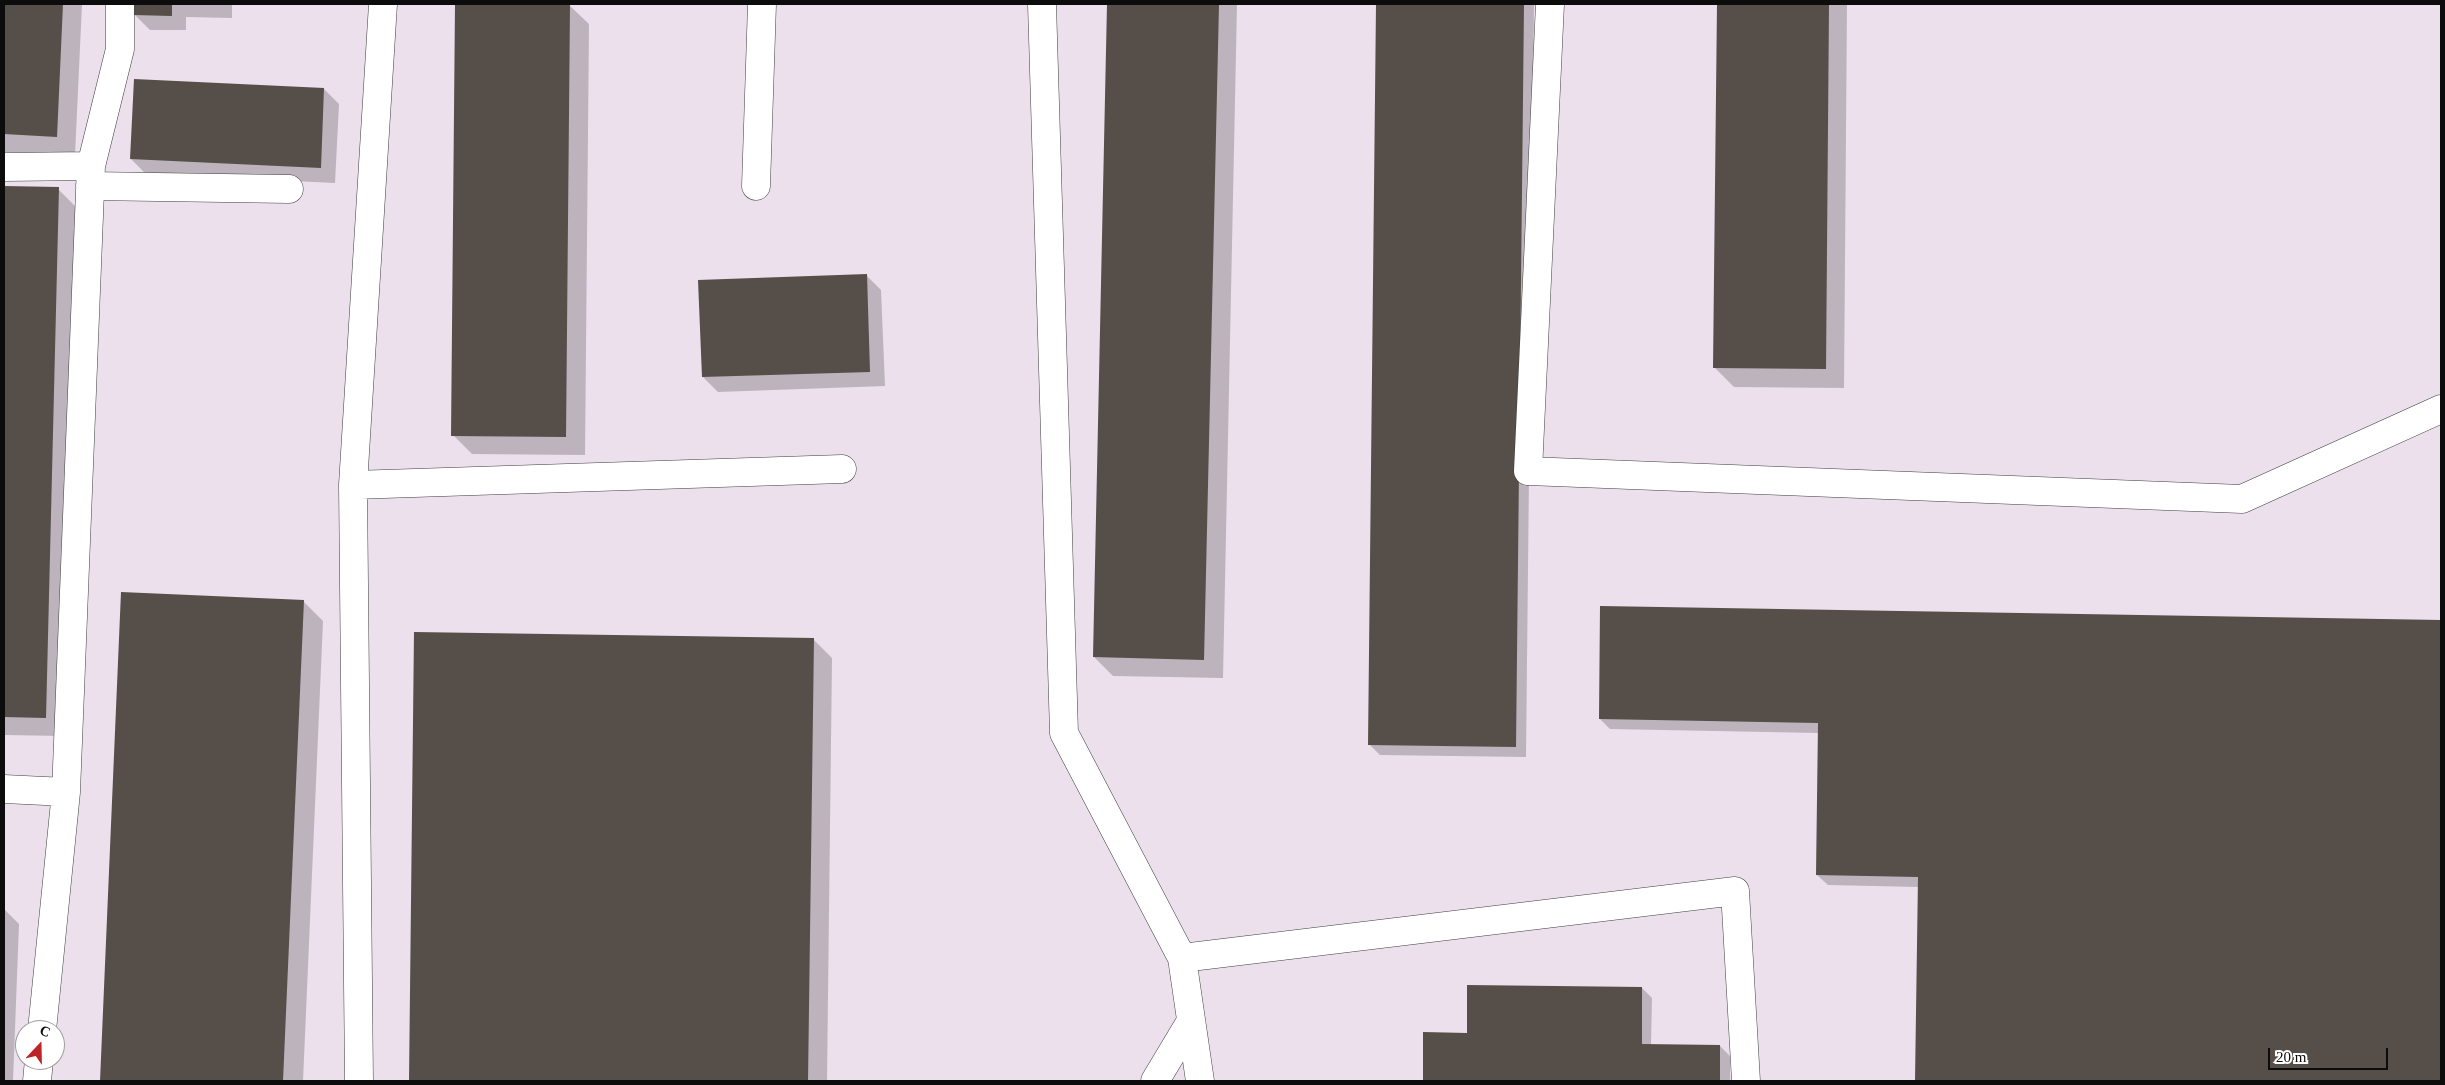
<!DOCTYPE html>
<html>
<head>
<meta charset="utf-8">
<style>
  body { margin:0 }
  #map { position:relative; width:2445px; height:1085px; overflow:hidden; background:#fffcec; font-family:"Times New Roman",serif }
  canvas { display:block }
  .frame { position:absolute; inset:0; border:5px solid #0c0c0c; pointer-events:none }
  .north { position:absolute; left:15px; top:1020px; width:50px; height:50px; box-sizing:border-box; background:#fff; border:1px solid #9e9e9e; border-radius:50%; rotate:21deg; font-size:14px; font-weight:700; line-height:20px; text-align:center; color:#0c0c0c }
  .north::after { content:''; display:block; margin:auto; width:18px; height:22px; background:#be2327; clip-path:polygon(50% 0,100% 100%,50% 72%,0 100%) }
  .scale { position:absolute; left:2268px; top:1048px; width:120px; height:22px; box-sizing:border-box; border:2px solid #0c0c0c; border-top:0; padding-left:6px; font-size:15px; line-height:18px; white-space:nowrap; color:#0c0c0c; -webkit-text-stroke:4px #fff; paint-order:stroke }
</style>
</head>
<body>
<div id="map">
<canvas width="2445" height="1085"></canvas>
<div class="frame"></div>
<div class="north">С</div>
<div class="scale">20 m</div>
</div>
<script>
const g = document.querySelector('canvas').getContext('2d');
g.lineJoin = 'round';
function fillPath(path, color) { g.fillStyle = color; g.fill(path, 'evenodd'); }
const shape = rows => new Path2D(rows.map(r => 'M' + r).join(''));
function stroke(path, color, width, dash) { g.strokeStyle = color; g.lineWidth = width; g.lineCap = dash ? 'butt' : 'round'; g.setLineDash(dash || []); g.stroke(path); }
fillPath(shape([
  [4,4,2441,4,2441,1081,4,1081],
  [25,1030,55,1030,55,1060,25,1060]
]), '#ebe0ec');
fillPath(shape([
  [4,4,82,4,75,155,4,152],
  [135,4,232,4,232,18,186,17,186,30,150,30,135,15],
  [456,4,569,5,589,24,585,455,472,454,453,435],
  [1108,4,1237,4,1223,678,1113,676,1094,657],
  [1377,4,1534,4,1526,757,1380,755,1370,745],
  [1718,4,1847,4,1844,388,1734,387,1715,368],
  [324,89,339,104,335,183,146,174,131,159],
  [4,187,58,189,77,208,64,736,4,735],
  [866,275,881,290,885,386,718,392,703,377],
  [123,593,304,602,323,621,303,1081,101,1081],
  [1601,607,2441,622,2441,1081,1917,1081,1919,887,1828,885,1817,875,1819,733,1610,729,1600,719],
  [416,633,813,639,832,658,827,1081,410,1081],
  [4,909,19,924,13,1081,4,1081],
  [1642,988,1652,998,1651,1045,1720,1046,1730,1056,1730,1081,1424,1081,1425,1033,1468,1034]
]), '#0003');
fillPath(shape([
  [4,4,63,4,57,137,4,134],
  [134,4,172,4,172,16,134,15],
  [455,4,570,4,566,437,451,436],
  [1107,4,1219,4,1204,660,1093,657],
  [1376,4,1524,4,1516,747,1368,745],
  [1717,4,1829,4,1826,369,1713,368],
  [134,79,324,88,321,168,130,159],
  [4,186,59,187,46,718,4,717],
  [867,274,870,372,702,377,698,280],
  [121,592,304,600,283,1081,100,1081],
  [1600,606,2441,620,2441,1081,1915,1081,1918,877,1816,875,1818,723,1599,719],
  [414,632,814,638,808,1081,409,1081],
  [1467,985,1642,987,1642,1044,1720,1045,1720,1081,1423,1081,1423,1032,1467,1033]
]), '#554e49');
const minor = shape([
  [1042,4,1064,733,1182,958,1200,1081],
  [1550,4,1528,471,2242,499,2441,409],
  [4,167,91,166],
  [90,186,289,189],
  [756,186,762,4],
  [353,485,842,469],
  [4,789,66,792],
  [1182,958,1735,891,1746,1081],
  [42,1030,66,792,91,166,120,49,120,4],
  [37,1081,39,1060],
  [359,1081,353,485,383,4],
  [1155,1081,1191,1021]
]);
stroke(minor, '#3f3f3f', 29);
stroke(minor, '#fff', 28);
</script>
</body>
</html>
